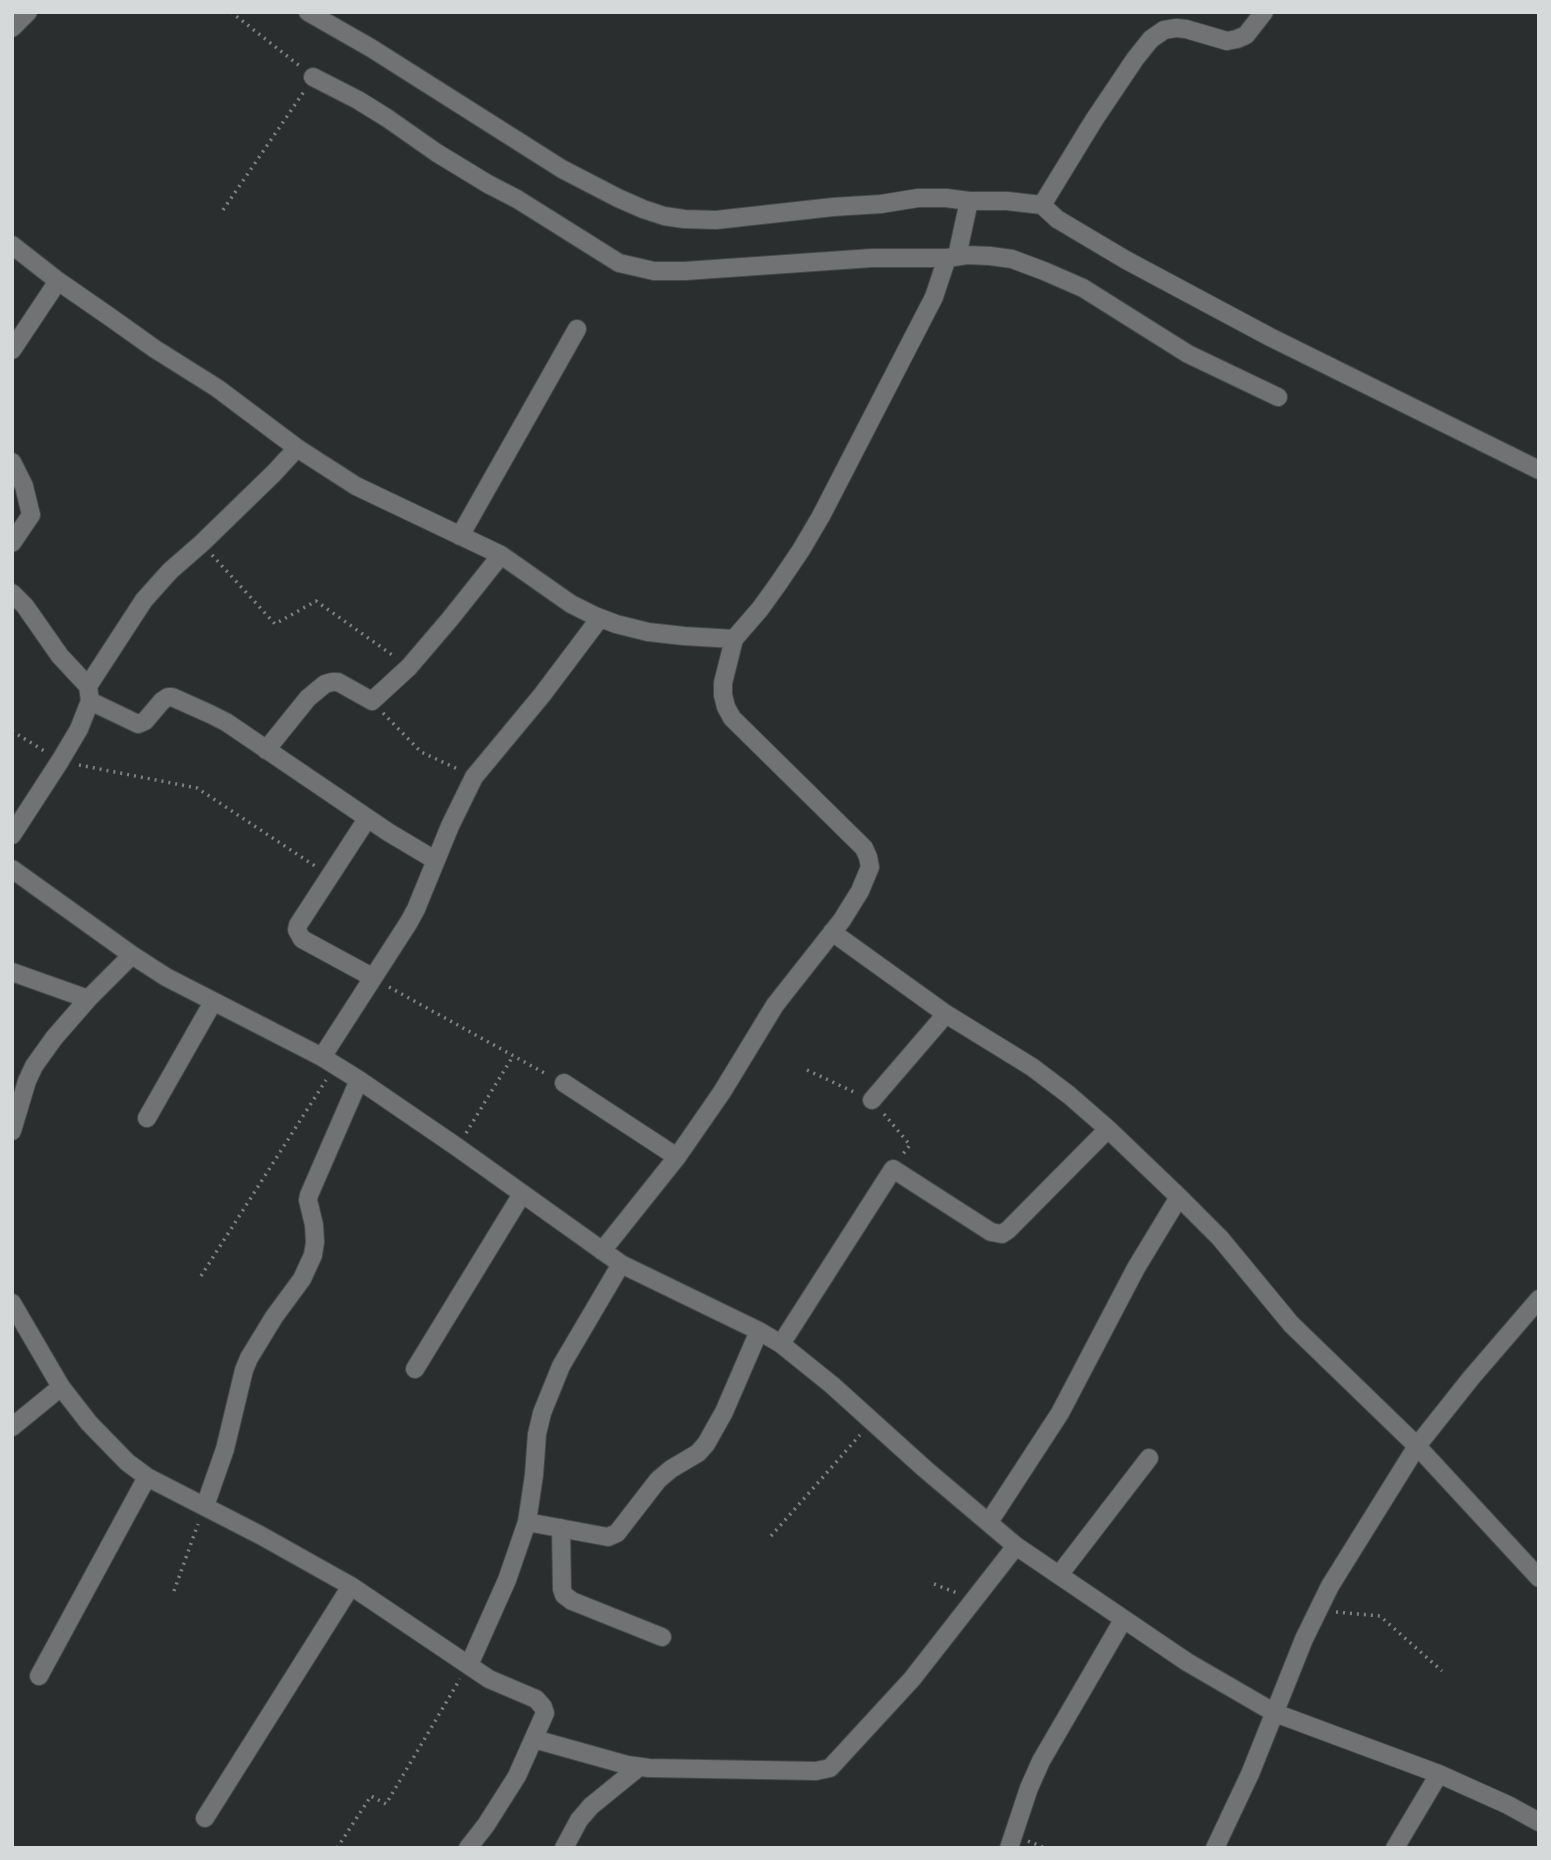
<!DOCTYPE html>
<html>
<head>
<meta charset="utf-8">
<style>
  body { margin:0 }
  #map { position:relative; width:1551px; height:1860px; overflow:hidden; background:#2a2e2f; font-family:Figtree,sans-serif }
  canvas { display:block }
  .frame { position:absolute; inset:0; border:14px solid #d6d9da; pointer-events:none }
</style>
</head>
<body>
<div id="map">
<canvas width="1551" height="1860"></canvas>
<div class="frame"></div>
</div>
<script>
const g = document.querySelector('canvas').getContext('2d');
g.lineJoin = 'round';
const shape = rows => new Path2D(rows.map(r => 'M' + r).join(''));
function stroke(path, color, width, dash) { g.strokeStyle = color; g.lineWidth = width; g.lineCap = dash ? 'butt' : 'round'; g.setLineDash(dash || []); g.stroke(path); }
const minor = shape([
  [308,12,371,48,562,169,618,198,643,209,664,216,684,219,716,220,833,207,881,204,918,198,946,198,969,201],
  [12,28,28,12],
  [313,77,358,100,387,118,437,153,488,184,517,199,619,263,654,271,685,271,872,258,947,258,934,297,821,516,801,550,778,584,760,609,734,639,723,683,723,695,726,707,732,718,864,848,868,857,870,867,860,891,842,920,775,1005,722,1092,677,1157],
  [1042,205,1094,120,1135,59,1151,39,1164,30,1176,28,1186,29,1227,41,1237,39,1246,35,1264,12],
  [12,245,58,281,110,317,155,349,217,388,297,448,356,486,501,555,450,619,409,667,372,701,338,682,332,682,325,684,308,698,266,750],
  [957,256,969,201,1007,201,1042,205,1057,219,1126,260,1270,337,1539,470],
  [947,258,967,255,990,256,1012,259,1044,271,1083,288,1188,354,1278,397],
  [12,350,58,281],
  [12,462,24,486,31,515,12,543],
  [460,536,577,329],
  [501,555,571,604,595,616,616,624,648,632,684,636,734,639],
  [12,593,25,606,60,656,88,686],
  [90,701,138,724,145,721,162,701,168,697,172,697,210,714,226,722,388,832,435,860],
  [367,819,298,925,297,930,302,939,372,977],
  [12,835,60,761,79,729,90,701,88,686,144,600,170,571,202,543,274,473,297,448],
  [12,869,132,955,166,977,322,1057,359,1080,457,1147,621,1264,759,1331,781,1344,832,1385,925,1469,1016,1546,1187,1662,1275,1713,1439,1774,1508,1805,1539,1822],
  [832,932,946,1014,1032,1067,1069,1095,1108,1129,1179,1197,1220,1238,1291,1324,1417,1446,1539,1578],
  [12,972,88,999,54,1038,34,1066,27,1081,12,1131],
  [88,999,132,955],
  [322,1057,409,922,416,909,450,826,474,777,542,695,600,618],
  [564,1083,677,1157,602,1251],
  [872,1100,946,1014],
  [147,1118,213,1002],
  [12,1303,61,1387,89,1423,127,1462,147,1477,260,1535,351,1586],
  [781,1344,893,1169,991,1232,1002,1234,1008,1230,1108,1129],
  [415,1369,522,1194],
  [12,1427,61,1387],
  [205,1506,225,1449,244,1370,249,1358,274,1317,302,1279,313,1255,315,1242,314,1225,308,1200,309,1195,359,1080],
  [527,1522,608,1537,617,1533,658,1480,671,1469,698,1453,706,1444,724,1412,759,1331],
  [989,1522,1060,1413,1136,1268,1179,1197],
  [561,1528,562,1589,564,1595,572,1601,662,1637],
  [1059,1575,1149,1458],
  [469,1665,507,1580,527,1522,534,1475,537,1434,542,1413,561,1366,621,1264],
  [39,1676,147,1477],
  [534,1739,627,1765,649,1768,816,1771,830,1768,912,1679,1016,1546],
  [205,1818,351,1586,489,1679,536,1699,543,1707,545,1713,517,1776,486,1825,468,1848],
  [564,1848,579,1820,591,1806,639,1767],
  [1009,1848,1029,1788,1041,1761,1123,1620],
  [1215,1848,1250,1774,1304,1639,1330,1586,1417,1446,1471,1378,1539,1299],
  [1395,1848,1439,1774]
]);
stroke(minor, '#46494a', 20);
stroke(shape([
  [231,12,301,67],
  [223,210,305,90],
  [212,555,275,624,316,601,395,657],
  [383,713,421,752,460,770],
  [12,731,46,752],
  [79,765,197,788,315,866],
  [389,987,548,1075],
  [807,1070,856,1093],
  [884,1114,910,1145,903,1154],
  [466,1133,513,1056],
  [201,1276,326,1080],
  [771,1536,860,1435],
  [934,1584,957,1593],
  [174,1591,198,1524],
  [1336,1612,1380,1616,1442,1671],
  [1028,1841,1045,1848],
  [337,1848,371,1796,386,1804,460,1679]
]), '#7e8283', 3.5, [2, 5]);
stroke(minor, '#707273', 18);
</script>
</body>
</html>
